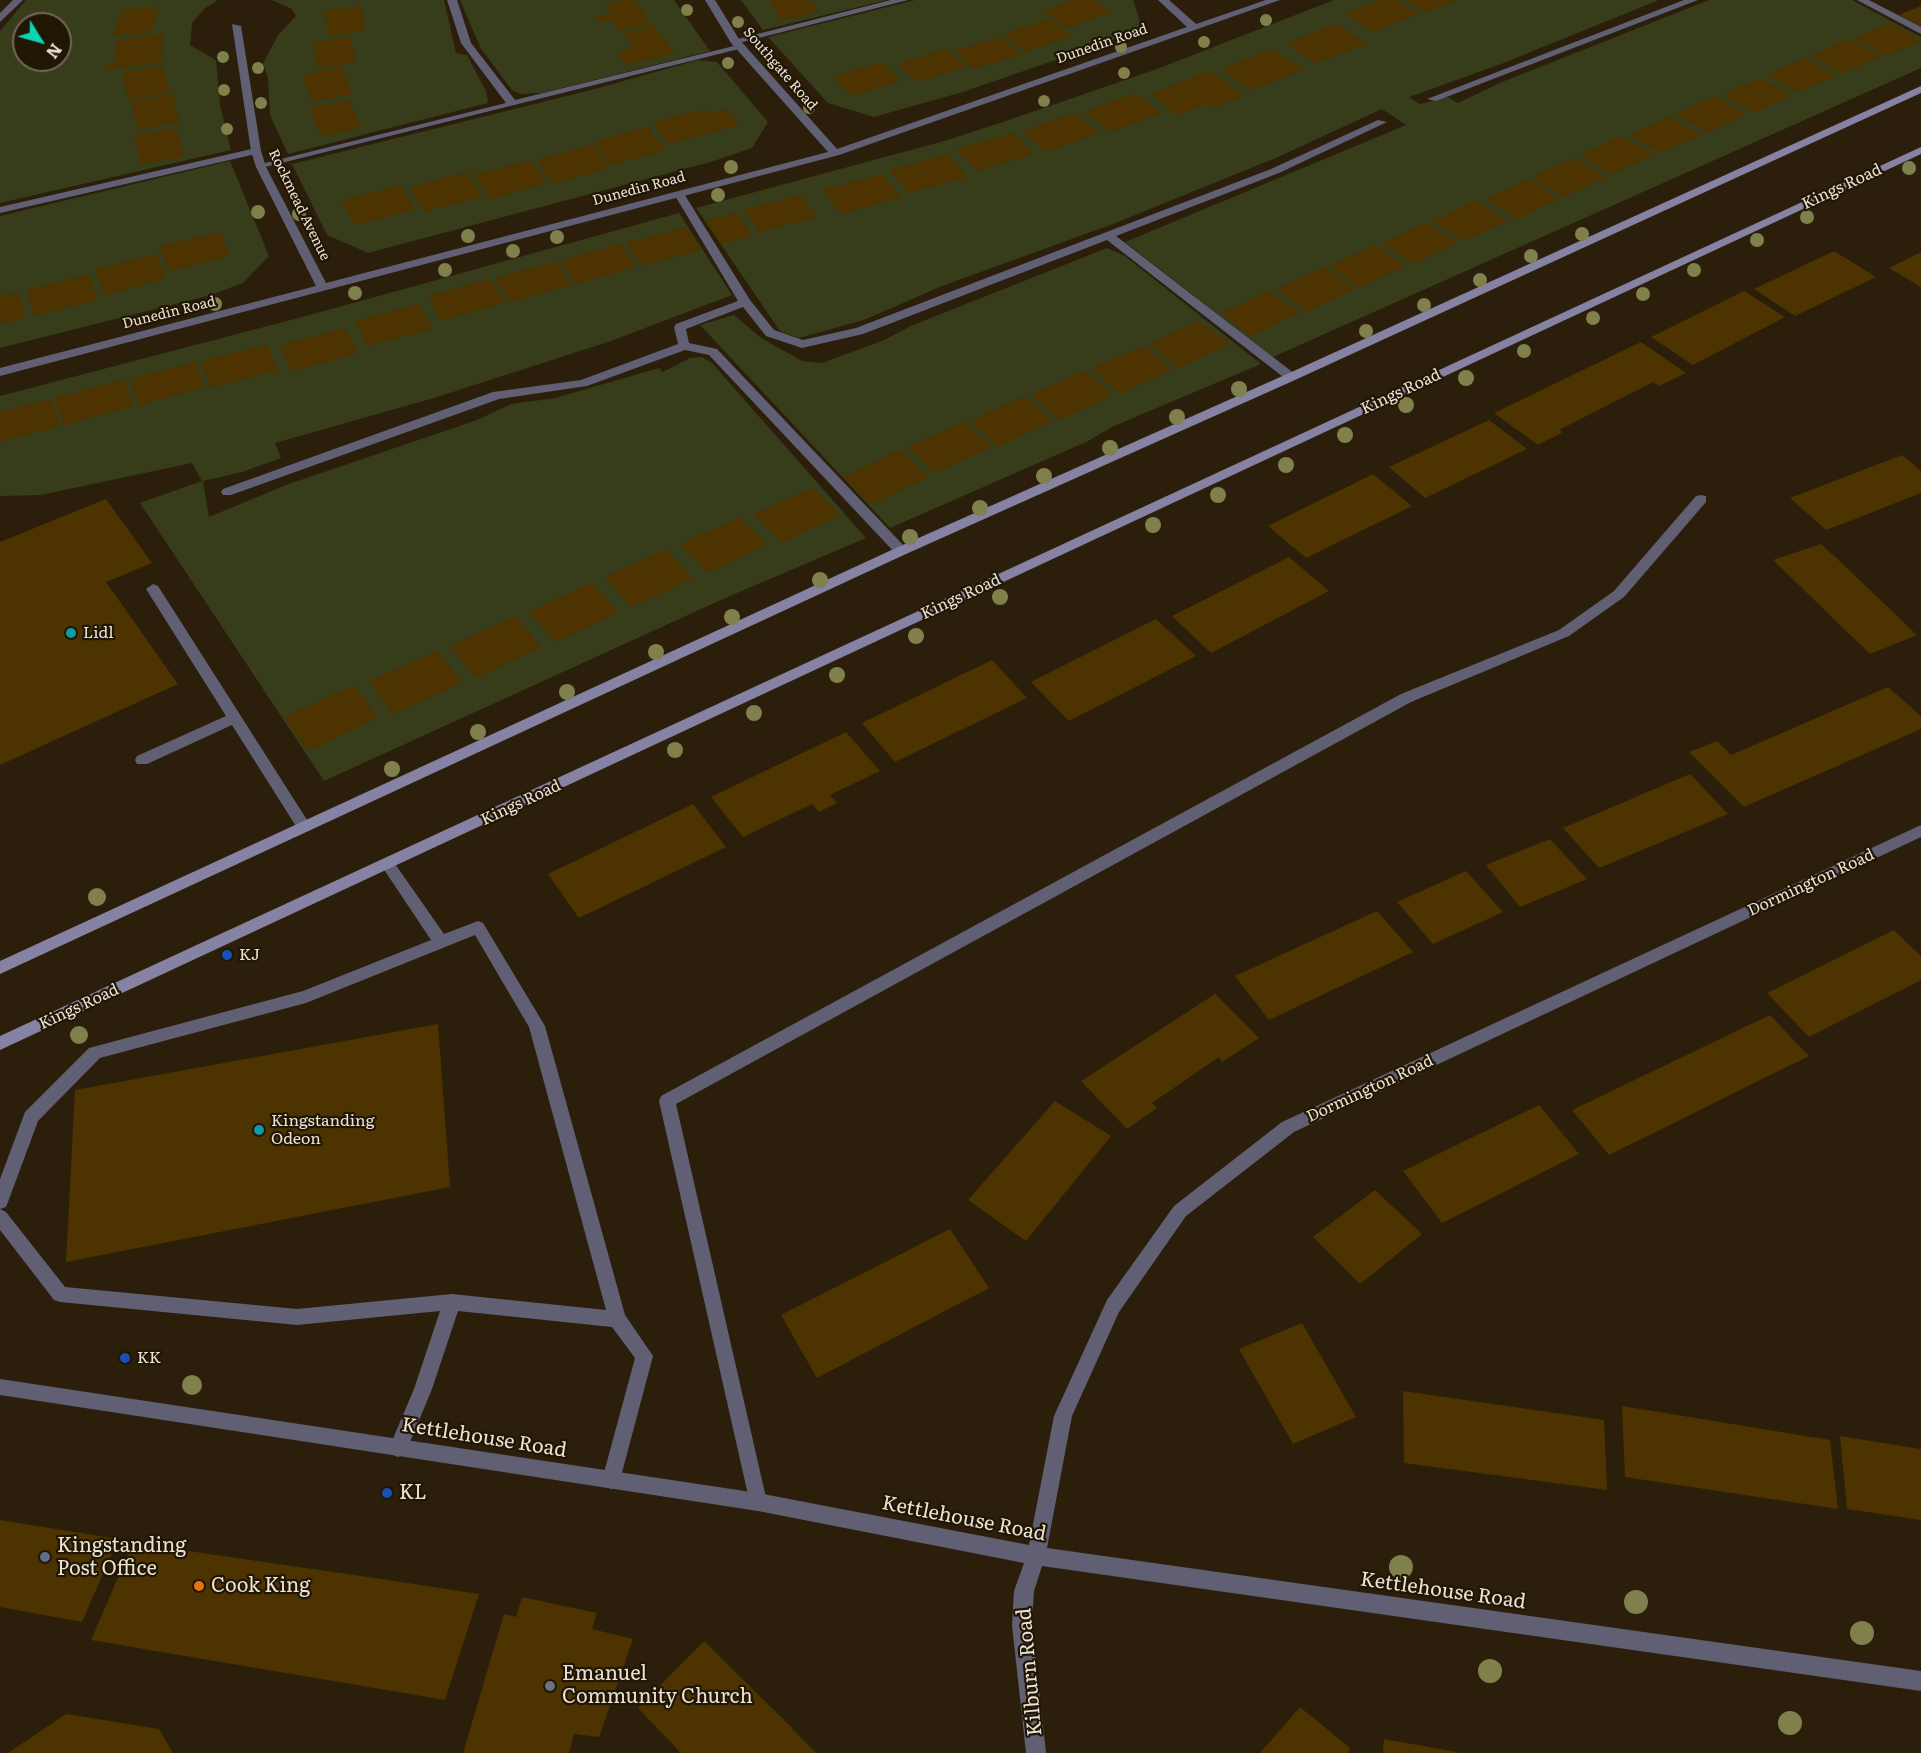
<!DOCTYPE html>
<html>
<head>
<meta charset="utf-8">
<style>
  body { margin:0 }
  #map { position:relative; width:1921px; height:1753px; overflow:hidden; background:#2b1f0b; font-family:Literata,serif }
  canvas { display:block }
  .north { position:absolute; left:12px; top:12px; width:60px; height:60px; box-sizing:border-box; background:#211603; border:2px solid #716857; border-radius:50%; rotate:127deg; font-size:16px; font-weight:700; line-height:24px; text-align:center; color:#eae2d6 }
  .north::after { content:''; display:block; margin:auto; width:21px; height:27px; background:#09d5b5; clip-path:polygon(50% 0,100% 100%,50% 72%,0 100%) }
</style>
</head>
<body>
<div id="map">
<canvas width="1921" height="1753"></canvas>
<div class="north">N</div>
</div>
<script>
const g = document.querySelector('canvas').getContext('2d');
g.lineJoin = 'round';
function fillPath(path, color) { g.fillStyle = color; g.fill(path, 'evenodd'); }
const shape = rows => new Path2D(rows.map(r => 'M' + r).join(''));
function stroke(path, color, width, dash) { g.strokeStyle = color; g.lineWidth = width; g.lineCap = dash ? 'butt' : 'round'; g.setLineDash(dash || []); g.stroke(path); }
function write(font, color, halo, rows, align = 'center') {
  g.font = font + ' Literata,serif'; g.lineWidth = 4.5; g.setLineDash([]); g.textBaseline = 'middle'; g.strokeStyle = halo; g.fillStyle = color; for (const [text, x, y, turn = 0] of rows) {
    g.save(); g.translate(x, y); g.rotate((+turn || 0) * Math.PI / 180); g.textAlign = isNaN(turn) ? turn : align; if (halo) g.strokeText(text, 0, 0); g.fillText(text, 0, 0); g.restore();
  }
}
fillPath(shape([
  [26,0,218,0,205,8,192,23,190,45,216,60,220,105,231,150,0,203,0,31],
  [24,24,60,24,60,60,24,60],
  [272,0,444,0,456,53,467,55,486,91,488,103,288,154,270,115,268,79,263,63,279,34,296,16,292,9],
  [460,0,674,0,710,51,542,93,520,94,512,90,481,49],
  [741,0,887,0,763,30],
  [915,0,1133,0,1142,27,1119,38,963,92,874,117,828,103,768,37],
  [1334,0,1659,0,1501,64,1409,97,1420,104,1447,97,1458,103,1502,82,1709,0,1852,0,1921,37,1921,68,1273,357,1125,242,1406,125,1382,109,1278,157,1113,224,942,286,864,320,799,338,780,331,696,208,944,141,1003,122,1157,69],
  [698,60,717,62,768,122,752,148,714,161,368,253,327,235,292,164,591,90],
  [230,161,269,256,243,283,211,295,0,348,0,216],
  [679,213,732,295,611,341,434,398,275,443,281,458,242,472,203,481,209,517,286,485,477,420,511,404,555,398,659,368,663,372,690,358,702,357,712,363,866,538,723,599,324,781,140,503,202,481,192,463,41,495,0,496,0,396,306,316],
  [1107,248,1125,256,1261,364,1114,426,1086,442,890,528,700,325,734,315,761,338,802,361,822,363,882,341,913,325]
]), '#373c1b');
fillPath(shape([
  [624,0,635,0,651,24,619,31,611,19,598,22,594,17,610,14,604,5],
  [769,0,810,0,819,12,781,20],
  [1074,0,1094,0,1111,12,1067,28,1043,11],
  [1381,0,1397,0,1419,14,1372,32,1344,13],
  [1406,0,1458,0,1425,12],
  [361,6,365,31,329,36,324,11],
  [1921,6,1921,27,1899,15],
  [159,7,150,34,113,35,123,9],
  [1050,19,1072,37,1025,52,1003,34],
  [1891,23,1921,41,1886,56,1854,38],
  [1337,24,1367,44,1315,63,1286,43],
  [654,26,675,53,627,65,617,52,634,48,623,34],
  [163,34,162,62,107,70,107,64,116,62,116,41],
  [351,37,356,63,317,68,313,42],
  [1001,37,1021,55,973,69,953,51],
  [1849,39,1881,57,1842,73,1811,56],
  [946,49,966,67,918,82,898,64],
  [1274,49,1304,70,1251,90,1221,69],
  [1805,58,1837,76,1798,92,1767,74],
  [882,62,901,81,851,96,832,77],
  [162,65,170,92,128,99,122,73],
  [342,67,352,94,312,102,302,75],
  [1211,71,1245,96,1213,108,1208,103,1178,115,1150,94],
  [1760,78,1792,95,1754,113,1722,95],
  [1135,93,1162,113,1111,132,1085,112],
  [172,94,180,122,138,130,131,102],
  [1715,96,1747,114,1708,133,1676,114],
  [350,100,361,128,320,136,310,108],
  [706,109,710,113,727,109,740,125,668,144,652,123],
  [1074,113,1099,133,1046,152,1022,131],
  [1669,116,1701,135,1660,153,1629,135],
  [648,127,666,150,611,165,594,142],
  [176,128,184,156,141,165,134,136],
  [1013,133,1034,154,977,171,956,149],
  [1621,136,1653,155,1612,174,1580,155],
  [592,145,609,168,553,184,537,160],
  [948,154,967,177,908,193,890,170],
  [1574,158,1606,177,1564,197,1532,177],
  [530,160,547,183,490,199,474,175],
  [466,172,482,196,424,212,409,188],
  [882,174,901,197,841,214,823,190],
  [1528,179,1560,199,1517,219,1486,199],
  [400,185,415,209,355,225,341,201],
  [800,195,817,217,759,232,743,210],
  [1476,200,1508,221,1464,241,1433,221],
  [736,213,752,236,721,244,705,221],
  [1426,222,1458,243,1413,264,1382,243],
  [686,227,701,250,642,266,626,243],
  [220,232,230,256,169,271,160,246],
  [621,244,636,267,575,284,561,260],
  [1374,245,1406,266,1359,288,1329,266],
  [1834,251,1876,277,1795,316,1754,289],
  [1921,252,1921,287,1889,268],
  [157,254,166,279,104,295,95,269],
  [557,261,571,285,509,302,495,278],
  [1324,267,1355,289,1307,312,1277,289],
  [89,274,97,300,34,316,26,290],
  [490,279,504,303,441,321,428,296],
  [1269,291,1300,313,1251,336,1221,313],
  [1744,291,1785,317,1693,365,1651,337],
  [18,292,25,318,0,324,0,296],
  [419,304,432,329,367,346,355,321],
  [1199,321,1230,344,1179,368,1149,344],
  [345,328,358,353,292,371,280,345],
  [1641,342,1686,373,1659,386,1653,382,1559,430,1563,432,1538,445,1494,413],
  [267,344,278,370,211,388,200,362],
  [1143,346,1173,369,1121,394,1091,369],
  [195,362,205,387,139,405,130,379],
  [1084,371,1113,395,1060,420,1031,395],
  [124,379,134,406,64,425,55,398],
  [1024,396,1053,421,998,447,970,421],
  [51,399,60,426,0,442,0,412],
  [1489,420,1527,449,1425,498,1389,467],
  [963,422,992,447,935,473,907,447],
  [900,450,929,477,871,504,843,477],
  [1902,455,1921,471,1921,493,1850,521,1826,530,1790,498],
  [1373,474,1412,506,1306,558,1268,526],
  [812,488,840,515,782,543,754,514],
  [106,499,152,563,106,582,178,684,0,765,0,542],
  [740,517,767,545,707,573,680,544],
  [1821,544,1848,569,1917,635,1870,654,1773,560],
  [666,549,693,578,631,607,605,577],
  [1289,557,1329,591,1211,653,1172,616],
  [592,582,618,613,555,642,529,612],
  [516,616,541,647,475,678,450,646],
  [1156,619,1196,656,1069,721,1031,682],
  [438,651,462,683,393,714,369,681],
  [992,660,1027,698,895,762,862,723],
  [354,685,378,718,308,751,284,717],
  [1888,687,1921,716,1921,729,1744,807,1689,752,1717,741,1731,755],
  [846,732,880,771,830,795,837,803,819,812,812,804,743,837,711,797],
  [1690,774,1728,814,1599,868,1563,828],
  [693,804,726,847,579,918,548,874],
  [1550,839,1587,879,1520,907,1486,865],
  [1466,871,1503,912,1433,944,1397,902],
  [1377,911,1413,952,1269,1020,1235,976],
  [1894,930,1921,956,1921,980,1809,1037,1767,993],
  [1215,994,1259,1038,1222,1062,1219,1057,1152,1103,1157,1108,1127,1129,1081,1081],
  [1770,1015,1809,1056,1609,1155,1572,1110],
  [438,1024,450,1187,66,1262,75,1090],
  [1055,1101,1111,1136,1026,1241,968,1200],
  [1539,1105,1579,1154,1442,1223,1403,1171],
  [1375,1190,1422,1234,1360,1284,1313,1237],
  [950,1229,989,1288,817,1378,781,1315],
  [1302,1323,1356,1417,1293,1444,1239,1349],
  [1403,1391,1604,1420,1607,1490,1404,1463],
  [1622,1406,1830,1440,1838,1509,1625,1477],
  [1840,1436,1921,1449,1921,1520,1847,1509],
  [0,1520,118,1539,82,1622,0,1607],
  [133,1543,375,1578,479,1594,445,1700,91,1640],
  [522,1597,597,1613,592,1629,633,1639,599,1737,574,1734,569,1753,463,1753,504,1614,516,1617],
  [704,1641,790,1726,816,1753,681,1753,638,1708],
  [1300,1707,1350,1748,1348,1753,1260,1753],
  [66,1714,159,1729,173,1753,8,1753],
  [1384,1739,1457,1752,1457,1753,1383,1753]
]), '#4c3300');
fillPath(shape([
  [13,0,23,0,0,22,0,13,13,0],
  [447,0,457,0,471,43,515,100,742,44,747,47,257,169,257,165,506,103,461,43,447,0],
  [891,0,908,0,735,44,730,41,891,0],
  [1684,0,1698,0,1436,101,1427,99,1684,0],
  [1857,0,1869,0,1921,27,1921,34,1857,0],
  [1378,120,1387,122,1279,173,1116,236,1295,374,1295,380,1287,380,1107,240,863,334,802,348,766,336,743,307,686,329,689,343,717,349,906,548,908,551,906,554,896,554,709,355,685,350,587,386,499,399,231,495,223,495,221,492,223,489,493,392,581,380,678,344,674,327,676,324,738,301,674,194,675,192,683,192,750,300,774,330,803,340,856,328,1271,169,1378,120],
  [256,148,261,151,260,153,0,213,0,207,256,148],
  [1701,495,1706,496,1706,502,1624,597,1569,636,1411,702,676,1104,767,1502,765,1508,758,1511,751,1508,659,1101,661,1096,1401,694,1559,630,1614,591,1696,496,1701,495],
  [153,584,158,586,309,823,311,827,309,831,299,831,232,725,147,764,137,764,135,760,137,756,226,716,146,589,153,584],
  [388,859,393,861,444,934,478,921,483,923,545,1026,625,1315,653,1356,620,1480,618,1486,611,1489,604,1486,602,1480,635,1358,612,1327,458,1311,432,1389,405,1454,398,1457,391,1454,389,1448,414,1389,440,1311,297,1325,60,1302,54,1300,0,1230,0,1209,6,1212,65,1287,297,1309,452,1294,606,1310,529,1027,475,935,306,1003,100,1058,38,1121,8,1202,6,1207,0,1209,0,1179,25,1112,89,1048,303,991,431,940,381,865,383,861,388,859]
]), '#615f74');
fillPath(shape([
  [705,0,715,0,739,39,837,149,1187,27,1158,0,1169,0,1196,24,1266,0,1280,0,839,155,0,376,0,368,316,286,256,167,251,151,232,24,241,26,261,151,266,167,326,283,828,152,731,43,705,0],
  [1921,825,1921,837,1294,1132,1186,1216,1119,1312,1072,1416,1047,1548,1921,1671,1921,1691,1042,1566,1034,1591,1032,1625,1046,1753,1026,1753,1012,1625,1014,1591,1024,1563,758,1511,0,1395,0,1379,758,1493,1029,1545,1054,1416,1107,1300,1174,1206,1282,1122,1921,825]
]), '#615f74');
fillPath(shape([
  [1921,86,1921,93,1295,380,906,554,0,974,0,961,896,548,1287,374,1921,86],
  [1921,147,1921,154,0,1050,0,1036,1921,147]
]), '#8582a3');
g.fillStyle = '#7f804c';
for (const [x, y, r] of [
  [687,10,6],
  [1266,20,6],
  [738,22,6],
  [1204,42,6],
  [1121,47,6],
  [223,57,6],
  [728,63,6],
  [258,68,6],
  [1124,73,6],
  [224,90,6],
  [1044,101,6],
  [261,103,6],
  [809,108,6],
  [227,129,6],
  [731,167,7],
  [1909,168,7],
  [718,195,7],
  [258,212,7],
  [299,214,7],
  [1807,217,7],
  [1582,234,7],
  [468,236,7],
  [557,237,7],
  [1757,240,7],
  [513,251,7],
  [1531,256,7],
  [445,270,7],
  [1694,270,7],
  [1480,280,7],
  [355,293,7],
  [1643,294,7],
  [215,304,7],
  [1424,305,7],
  [1593,318,7],
  [1366,331,7],
  [1524,351,7],
  [1466,378,8],
  [1239,389,8],
  [1406,405,8],
  [1177,417,8],
  [1345,435,8],
  [1110,448,8],
  [1286,465,8],
  [1044,476,8],
  [1218,495,8],
  [980,508,8],
  [1153,525,8],
  [910,537,8],
  [820,580,8],
  [1000,597,8],
  [732,617,8],
  [916,636,8],
  [656,652,8],
  [837,675,8],
  [567,692,8],
  [754,713,8],
  [478,732,8],
  [675,750,8],
  [392,769,8],
  [97,897,9],
  [79,1035,9],
  [192,1385,10],
  [1401,1567,12],
  [1636,1602,12],
  [1862,1633,12],
  [1490,1671,12],
  [1790,1723,12]
]) { g.beginPath(); g.arc(x, y, r, 0, 2 * Math.PI); g.fill(); }
for (const [x, y, r, color] of [
  [71,633,6,"#0f9aa8"],
  [227,955,6,"#1a4fb4"],
  [259,1130,6,"#0f9aa8"],
  [125,1358,6,"#1a4fb4"],
  [387,1493,6,"#1a4fb4"],
  [45,1557,6,"#5c6f8a"],
  [199,1586,6,"#e8710a"],
  [550,1686,6,"#6b7280"]
]) { const dot = new Path2D(); dot.arc(x, y, r, 0, 2 * Math.PI); g.fillStyle = color; g.fill(dot); stroke(dot, '#211603', 2); }
write('14px', '#eae2d6', '#211603', [
  ["Dunedin Road",1102,44,-19],
  ["Southgate Road",780,69,49],
  ["Dunedin Road",639,189,-15],
  ["Rockmead Avenue",299,205,64],
  ["Dunedin Road",169,313,-14]
]);
write('16px', '#eae2d6', '#211603', [
  ["Kings Road",1842,187,-25],
  ["Kings Road",1401,392,-25],
  ["Kings Road",961,597,-25],
  ["Kings Road",521,803,-25],
  ["Dormington Road",1811,883,-25],
  ["Kings Road",79,1007,-25],
  ["Dormington Road",1370,1089,-25]
]);
write('16px', '#eae2d6', '#211603', [
  ["Lidl",83,633],
  ["KJ",239,955],
  ["Kingstanding",271,1121],
  ["Odeon",271,1139],
  ["KK",137,1358]
], 'left');
write('20px', '#eae2d6', '#211603', [
  ["Kettlehouse Road",484,1438,9],
  ["Kettlehouse Road",964,1519,11],
  ["Kettlehouse Road",1443,1591,8],
  ["Kilburn Road",1030,1672,-95]
]);
write('20px', '#eae2d6', '#211603', [
  ["KL",399,1493],
  ["Kingstanding",57,1546],
  ["Post Office",57,1569],
  ["Cook King",211,1586],
  ["Emanuel",562,1674],
  ["Community Church",562,1697]
], 'left');
</script>
</body>
</html>
